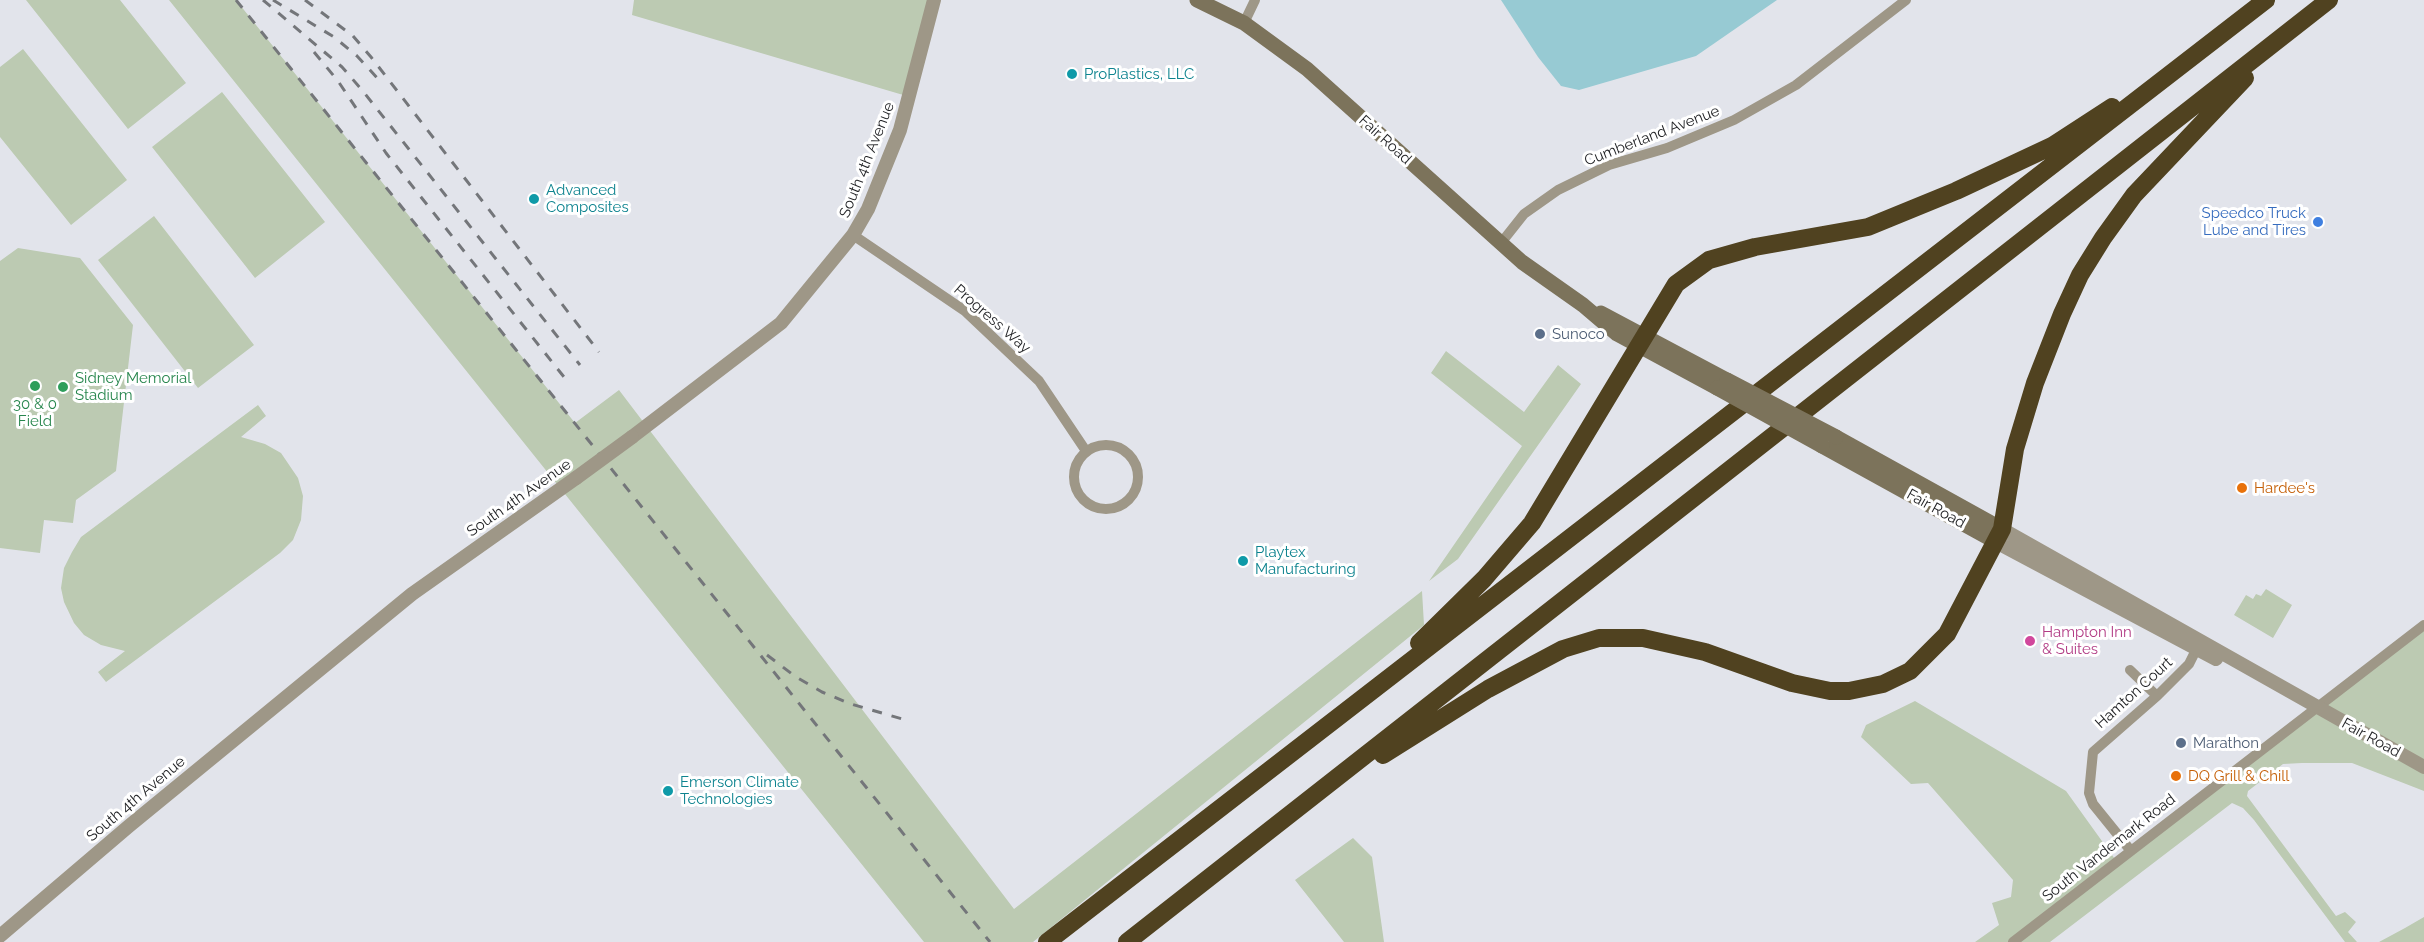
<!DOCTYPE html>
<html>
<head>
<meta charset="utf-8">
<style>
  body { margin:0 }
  canvas { display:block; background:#e2e4eb }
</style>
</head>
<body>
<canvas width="2424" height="942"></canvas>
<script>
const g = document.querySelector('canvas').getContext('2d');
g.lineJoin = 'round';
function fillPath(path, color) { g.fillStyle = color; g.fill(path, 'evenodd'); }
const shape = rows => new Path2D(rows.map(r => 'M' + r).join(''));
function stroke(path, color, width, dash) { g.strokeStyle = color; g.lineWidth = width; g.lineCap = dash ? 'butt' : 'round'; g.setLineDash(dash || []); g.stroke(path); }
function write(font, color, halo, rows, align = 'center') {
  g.font = font + ' Raleway,sans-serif'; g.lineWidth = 6; g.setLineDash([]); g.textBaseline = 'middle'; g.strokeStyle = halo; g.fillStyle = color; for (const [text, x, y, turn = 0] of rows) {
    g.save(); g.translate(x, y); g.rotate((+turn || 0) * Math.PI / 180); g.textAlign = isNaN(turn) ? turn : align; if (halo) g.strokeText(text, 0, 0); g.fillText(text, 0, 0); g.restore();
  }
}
fillPath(shape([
  [26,0,120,0,186,83,128,129],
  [169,0,236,0,575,423,619,390,1014,909,1422,591,1424,625,1033,942,924,942],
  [634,0,934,0,910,97,632,15],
  [23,49,127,180,71,225,0,137,0,67],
  [222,92,325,222,255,278,152,147],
  [154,216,254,345,198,388,98,260],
  [18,248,80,258,133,325,116,471,76,500,73,523,44,520,40,553,0,548,0,261],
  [1446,351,1524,412,1558,365,1581,384,1458,559,1429,581,1522,446,1431,373],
  [258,405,266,416,241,437,265,444,281,453,298,478,303,496,301,520,293,540,280,553,106,682,98,672,125,651,101,645,84,635,74,623,64,602,61,588,64,568,72,552,81,537],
  [2266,589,2292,605,2273,638,2234,615,2246,595,2253,599,2256,594,2261,596],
  [2424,625,2424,791,2352,763,2302,763,2283,764,2248,791,2247,796,2336,916,2345,912,2356,922,2348,932,2357,942,2345,942,2254,820,2243,808,2232,803,2050,942,1975,942,1999,925,1992,903,2011,897,2013,880,1928,783,1911,784,1861,737,1866,725,1915,701,2066,791,2117,862],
  [1353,838,1372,857,1384,942,1344,942,1295,880],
  [2424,917,2424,942,2379,942,2405,928]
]), '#bccab2');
fillPath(shape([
  [1501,0,1777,0,1696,56,1579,90,1561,86,1538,57]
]), '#97cad3');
stroke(shape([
  [1244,23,1255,0],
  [853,235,965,311,1039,381,1086,451],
  [1501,243,1524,214,1558,190,1609,165,1667,148,1734,120,1796,85,1906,0],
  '1074 477a32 32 0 1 1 64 0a32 32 0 1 1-64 0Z',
  [2130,670,2157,696],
  [2131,851,2093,804,2089,793,2093,752,2157,696,2189,664,2196,650],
  [2013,942,2424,625]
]), '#9e9787', 10);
stroke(shape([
  [632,437,781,323,853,235,868,209,900,130,934,0],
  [2002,529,2424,767],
  [1996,542,2216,659],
  [0,936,129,826,412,594,576,478]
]), '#9e9787', 14);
stroke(shape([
  [1197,0,1244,23,1307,69,1522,262,1583,305,1617,334,1717,388],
  [1601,313,1727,380],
  [1836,437,2002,529],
  [1822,446,1996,542]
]), '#7c735b', 15);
stroke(shape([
  [1419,643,1484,579,1532,523,1676,284,1709,260,1755,247,1868,227,1956,191,2052,146,2112,107],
  [1383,755,1488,689,1563,649,1599,638,1643,638,1705,652,1792,683,1830,691,1849,691,1883,684,1910,671,1947,634,2002,529,2015,449,2035,383,2062,314,2080,275,2103,238,2134,195,2245,78],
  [1047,942,2266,0],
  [1127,942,2329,0]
]), '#504220', 18);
stroke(shape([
  [236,0,990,942],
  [263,0,342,67,362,90,580,365],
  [273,0,334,37,357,56,380,81],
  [305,0,353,36,371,57,599,352],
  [314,52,338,81,386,153,564,377],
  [767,655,796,677,822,692,851,704,909,721]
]), '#74767a', 3, [10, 10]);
stroke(shape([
  [576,478,632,437]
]), '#9e9787', 14);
stroke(shape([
  [1727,380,1836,437],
  [1717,388,1822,446]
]), '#7c735b', 15);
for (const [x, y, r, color] of [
  [1072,74,6,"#0f9aa8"],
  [534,199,6,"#0f9aa8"],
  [2318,222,6,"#3f7fe0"],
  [1540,334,6,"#5c6f8a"],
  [35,386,6,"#2e9e5b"],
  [63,387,6,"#2e9e5b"],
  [2242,488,6,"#e8710a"],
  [1243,561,6,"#0f9aa8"],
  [2030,641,6,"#d1479c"],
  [2181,743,6,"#5c6f8a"],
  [2176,776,6,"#e8710a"],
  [668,791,6,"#0f9aa8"]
]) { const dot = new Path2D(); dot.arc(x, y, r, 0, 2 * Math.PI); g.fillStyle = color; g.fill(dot); stroke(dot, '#fff', 2); }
write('15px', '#0d838f', '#fff', [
  ["ProPlastics, LLC",1084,74],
  ["Advanced",546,190],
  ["Composites",546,207],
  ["Playtex",1255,552],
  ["Manufacturing",1255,569],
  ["Emerson Climate",680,782],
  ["Technologies",680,799]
], 'left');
write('15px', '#222326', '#fff', [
  ["Cumberland Avenue",1652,136,-21],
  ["Fair Road",1385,140,42],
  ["South 4th Avenue",867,160,-68],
  ["Progress Way",992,319,41],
  ["South 4th Avenue",519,498,-35],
  ["Fair Road",1936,509,29],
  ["Hamton Court",2134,693,-42],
  ["Fair Road",2371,738,29],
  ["South 4th Avenue",136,799,-40],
  ["South Vandemark Road",2109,848,-38]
]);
write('15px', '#366cbe', '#fff', [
  ["Speedco Truck",2306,213],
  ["Lube and Tires",2306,230]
], 'right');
write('15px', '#4e5e75', '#fff', [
  ["Sunoco",1552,334],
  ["Marathon",2193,743]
], 'left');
write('15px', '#27864d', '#fff', [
  ["Sidney Memorial",75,378],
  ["Stadium",75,395],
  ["30 & 0",35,404,"center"],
  ["Field",35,421,"center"]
], 'left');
write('15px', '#c56008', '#fff', [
  ["Hardee's",2254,488],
  ["DQ Grill & Chill",2188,776]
], 'left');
write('15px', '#b23c85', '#fff', [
  ["Hampton Inn",2042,632],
  ["& Suites",2042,649]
], 'left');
</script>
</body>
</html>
